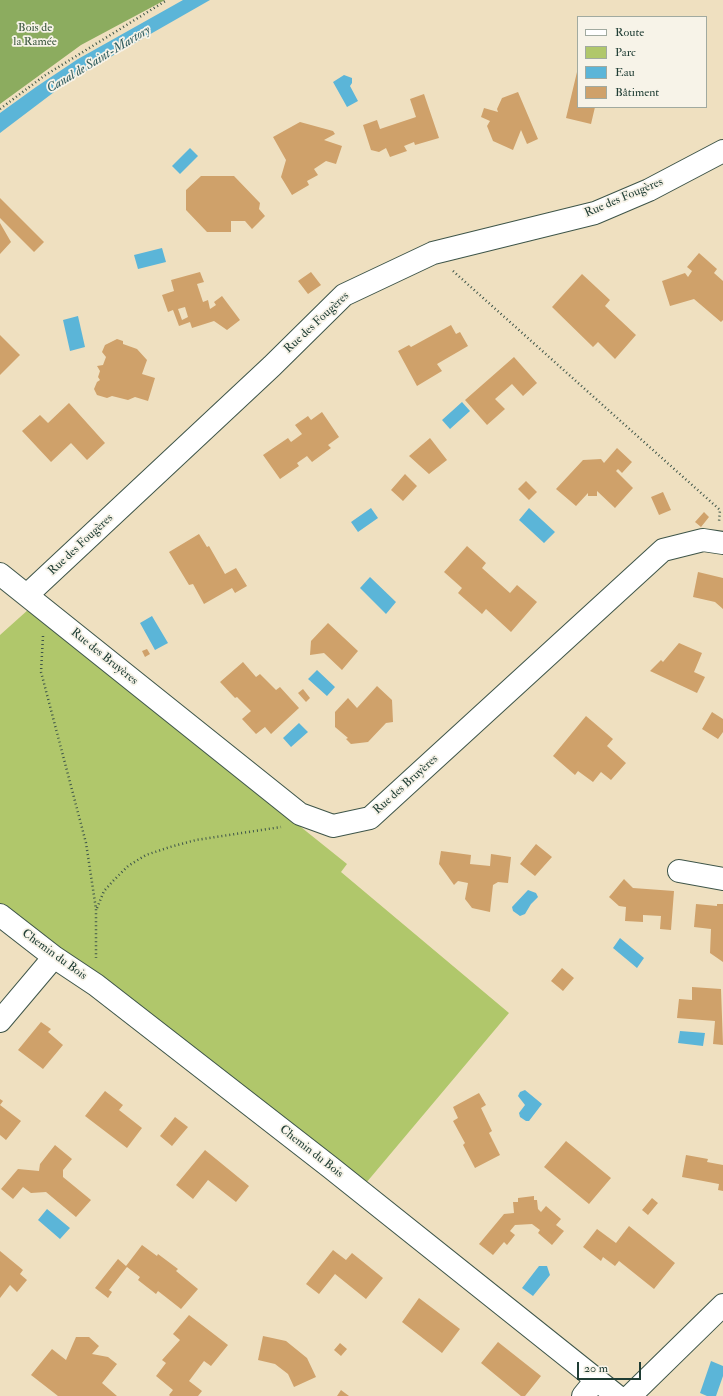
<!DOCTYPE html>
<html>
<head>
<meta charset="utf-8">
<style>
  body { margin:0 }
  #map { position:relative; width:723px; height:1396px; overflow:hidden; background:#efe0c0; font-family:"IM FELL Double Pica",serif }
  canvas { display:block }
  .legend { position:absolute; left:577px; top:16px; width:130px; height:92px; box-sizing:border-box; background:#f7f3e8; border:1px solid #a1aaa0; margin:0; padding:5px 7px; list-style:none; font-size:12px; color:#1f3d34 }
  .legend li { display:flex; align-items:center; gap:8px; height:20px }
  .legend b { width:20px; border:1px solid #a1aaa0 }
  .scale { position:absolute; left:577px; top:1362px; width:64px; height:18px; box-sizing:border-box; border:2px solid #1f3d34; border-top:0; padding-left:5px; font-size:12px; line-height:14px; white-space:nowrap; color:#1f3d34; -webkit-text-stroke:3px #f7f3e8; paint-order:stroke }
</style>
</head>
<body>
<div id="map">
<canvas width="723" height="1396"></canvas>
<ul class="legend">
<li><b style="height:5px;background:#fff"></b>Route</li>
<li><b style="height:11px;background:#b0c76b"></b>Parc</li>
<li><b style="height:11px;background:#5bb5d8"></b>Eau</li>
<li><b style="height:11px;background:#cfa16a"></b>Bâtiment</li>
</ul>
<div class="scale">20 m</div>
</div>
<script>
const g = document.querySelector('canvas').getContext('2d');
g.lineJoin = 'round';
function fillPath(path, color) { g.fillStyle = color; g.fill(path, 'evenodd'); }
const shape = rows => new Path2D(rows.map(r => 'M' + r).join(''));
function stroke(path, color, width, dash) { g.strokeStyle = color; g.lineWidth = width; g.lineCap = dash ? 'butt' : 'round'; g.setLineDash(dash || []); g.stroke(path); }
function write(font, color, halo, rows, align = 'center') {
  g.font = font + ' "IM FELL Double Pica",serif'; g.lineWidth = 3.5; g.setLineDash([]); g.textBaseline = 'middle'; g.strokeStyle = halo; g.fillStyle = color; for (const [text, x, y, turn = 0] of rows) {
    g.save(); g.translate(x, y); g.rotate((+turn || 0) * Math.PI / 180); g.textAlign = isNaN(turn) ? turn : align; if (halo) g.strokeText(text, 0, 0); g.fillText(text, 0, 0); g.restore();
  }
}
fillPath(shape([
  [29,609,347,864,341,872,509,1013,366,1183,0,905,0,635]
]), '#b0c76b');
fillPath(shape([
  [0,0,165,0,81,45,0,104]
]), '#8cac5f');
fillPath(shape([
  [183,0,210,0,70,80,0,133,0,113,36,87,78,59],
  [344,75,352,78,352,83,350,86,358,101,347,107,333,82],
  [190,148,198,156,180,174,172,166],
  [162,248,166,262,138,269,134,255],
  [78,316,85,347,70,351,63,320],
  [462,402,470,411,450,429,442,420],
  [371,508,378,518,358,532,351,522],
  [529,508,555,532,544,543,519,520],
  [370,577,396,602,386,614,360,588],
  [152,616,168,643,155,650,140,623],
  [317,670,335,687,327,696,308,679],
  [299,723,308,732,291,747,283,738],
  [528,890,536,893,538,897,531,904,525,914,520,916,513,911,512,907],
  [620,938,644,958,637,968,613,948],
  [680,1031,705,1033,703,1046,678,1043],
  [525,1090,542,1104,529,1121,526,1121,520,1117,519,1113,525,1105,518,1096,520,1092],
  [47,1209,70,1228,60,1239,38,1220],
  [539,1266,547,1266,550,1275,533,1296,522,1288],
  [711,1361,723,1366,723,1376,716,1396,707,1396,700,1393]
]), '#5bb5d8');
fillPath(shape([
  [577,72,578,107,595,107,591,124,566,118],
  [518,92,538,139,527,144,521,130,513,150,493,141,487,126,490,121,481,117,484,108,498,112,497,109,502,98],
  [424,94,439,138,415,145,414,142,404,146,407,151,390,157,386,148,379,152,371,150,363,125,377,120,380,129,416,117,410,99],
  [300,122,333,131,335,134,324,140,342,146,336,164,326,161,314,169,318,175,307,181,309,185,292,195,281,177,286,160,273,137],
  [201,176,234,176,260,203,259,209,265,216,252,229,245,221,231,221,231,232,207,232,186,210,186,190],
  [0,198,44,242,34,252,0,218],
  [0,223,11,242,0,254],
  [699,253,717,269,714,273,723,281,723,320,721,322,694,299,670,306,662,281,685,273,688,277,692,271,687,267],
  [200,272,204,282,197,284,203,302,208,300,210,309,216,305,214,302,222,296,240,320,227,330,214,321,192,328,190,322,179,326,173,310,168,312,162,295,174,291,171,280],
  [185,307,188,317,182,320,178,309],
  [311,272,321,285,308,294,298,281],
  [582,274,610,300,605,306,636,335,615,359,598,342,593,347,552,307],
  [451,325,456,334,460,332,468,346,437,364,442,371,417,386,398,351,409,345,411,347],
  [0,335,20,355,0,375],
  [117,339,123,341,123,344,137,349,147,360,142,374,155,378,148,401,135,397,128,400,112,396,107,398,97,395,94,389,97,382,100,380,98,377,100,371,97,366,103,365,106,357,102,352,105,345],
  [514,357,537,383,523,396,512,384,495,399,505,409,487,425,465,400],
  [69,403,105,443,87,460,71,443,51,462,22,431,40,415,48,423],
  [322,412,339,437,328,445,331,448,312,462,307,456,297,463,299,466,280,479,263,455,288,438,291,442,302,434,295,425,308,416,311,420],
  [430,438,447,460,429,474,409,456],
  [617,448,632,462,622,473,618,469,616,471,633,488,615,508,597,491,597,496,588,496,588,493,576,506,556,489,583,460,601,459,604,463],
  [405,474,417,486,403,501,391,490],
  [526,481,537,492,529,500,518,489],
  [663,492,671,510,659,515,651,497],
  [704,512,709,517,701,527,695,522],
  [199,534,207,547,209,546,225,574,236,568,247,586,235,593,232,588,204,604,193,584,189,585,169,552],
  [467,546,486,563,482,568,510,593,517,585,537,602,511,632,486,609,482,614,458,593,462,588,444,572],
  [698,572,723,578,723,609,715,602,693,597],
  [328,623,358,651,342,670,324,653,310,655,311,641],
  [679,643,702,653,694,672,705,677,697,693,650,671,661,660,663,662],
  [147,649,150,654,145,657,142,651],
  [243,662,256,677,260,674,276,690,280,687,299,708,271,734,265,727,256,734,242,719,251,711,237,697,235,698,220,682],
  [377,686,392,700,393,722,386,723,368,742,351,744,346,739,348,738,335,727,335,712,348,698,357,708],
  [303,689,310,698,306,702,298,693],
  [712,712,723,719,723,732,718,739,702,729],
  [586,716,613,739,607,746,626,763,611,780,601,772,593,782,578,771,575,775,553,756],
  [536,844,552,857,535,876,520,864],
  [441,851,471,855,470,864,490,866,491,854,511,857,508,883,498,882,493,885,490,912,472,908,465,899,468,883,458,881,454,885,439,864],
  [624,879,633,888,674,891,671,930,660,929,661,916,643,915,643,922,625,921,626,907,619,906,609,897],
  [696,904,717,906,717,904,723,904,723,962,710,953,711,929,694,927],
  [562,968,574,978,563,991,551,981],
  [692,987,721,989,723,1045,713,1044,715,1021,677,1018,679,999,692,1000],
  [41,1022,51,1029,48,1032,63,1045,43,1069,18,1050],
  [105,1091,123,1105,119,1110,142,1128,127,1148,85,1116],
  [479,1093,486,1105,481,1108,492,1131,489,1133,500,1155,475,1168,463,1145,465,1143,453,1121,458,1118,453,1107],
  [0,1099,3,1101,0,1105,21,1121,6,1140,0,1135],
  [175,1117,188,1127,172,1146,160,1136],
  [566,1141,611,1178,589,1204,544,1167],
  [55,1145,72,1159,63,1170,63,1177,91,1200,76,1217,46,1192,31,1193,23,1187,13,1199,1,1189,18,1169,39,1171,40,1164],
  [205,1150,249,1186,236,1202,208,1180,193,1199,176,1185],
  [686,1155,708,1159,707,1162,723,1165,723,1191,718,1190,719,1184,682,1177],
  [534,1196,534,1200,537,1200,538,1209,541,1212,546,1206,561,1219,556,1225,564,1231,552,1245,538,1233,540,1230,532,1224,515,1225,510,1231,515,1235,507,1245,504,1242,493,1255,479,1244,504,1214,514,1213,513,1202,518,1202,518,1198],
  [652,1198,658,1203,648,1215,642,1210],
  [629,1226,675,1263,654,1289,619,1261,615,1266,603,1257,601,1261,583,1247,597,1229,616,1243],
  [142,1245,157,1256,158,1254,178,1269,176,1271,198,1289,181,1309,158,1291,156,1294,138,1280,140,1277,127,1267,109,1290,112,1292,108,1298,95,1288,118,1259,126,1266],
  [333,1250,346,1260,352,1253,383,1278,366,1299,335,1274,319,1294,306,1284],
  [0,1251,23,1270,20,1274,27,1280,17,1292,10,1285,0,1298],
  [419,1298,460,1329,442,1353,402,1322],
  [189,1315,228,1345,211,1366,204,1361,189,1381,202,1391,198,1396,170,1396,169,1395,173,1390,156,1376,166,1363,162,1360,180,1340,173,1334],
  [263,1336,286,1341,307,1358,316,1377,294,1387,288,1374,275,1364,258,1360],
  [76,1337,89,1337,99,1346,92,1354,108,1357,117,1364,102,1383,117,1396,58,1396,31,1375,52,1349,66,1360],
  [498,1342,541,1376,525,1396,521,1396,481,1363],
  [340,1343,347,1349,341,1356,334,1350],
  [341,1390,349,1396,337,1396]
]), '#cfa16a');
const minor = shape([
  [0,574,300,814,333,826,370,818,663,550,703,540,723,543],
  [27,595,272,366,344,295,433,253,595,213,649,190,723,151],
  [679,871,723,879],
  [0,915,54,957,96,985,330,1167,617,1396],
  [0,1021,54,957],
  [583,1396,596,1380],
  [630,1396,723,1305]
]);
stroke(minor, '#3e5549', 24);
stroke(shape([
  [0,109,44,76,167,0],
  [453,271,720,510,719,522],
  [43,636,41,672,86,843,96,909,96,958],
  [97,908,104,891,113,881,128,866,146,855,170,847,196,840,281,827]
]), '#3e5549', 2.5, [1, 3]);
stroke(minor, '#fff', 22);
write('12px', '#3c593f', '#f7f3e8', [
  ["Bois de",35,28],
  ["la Ramée",35,42]
]);
write('12px', '#1f3d34', '#f7f3e8', [
  ["Rue des Fougères",624,198,-23],
  ["Rue des Fougères",317,323,-43],
  ["Rue des Fougères",81,545,-43],
  ["Rue des Bruyères",104,657,39],
  ["Rue des Bruyères",406,785,-42],
  ["Chemin du Bois",54,955,36],
  ["Chemin du Bois",311,1152,38]
]);
write('italic 13px', '#2e5b5d', '#f7f3e8', [
  ["Canal de Saint-Martory",99,60,-31]
]);
</script>
</body>
</html>
